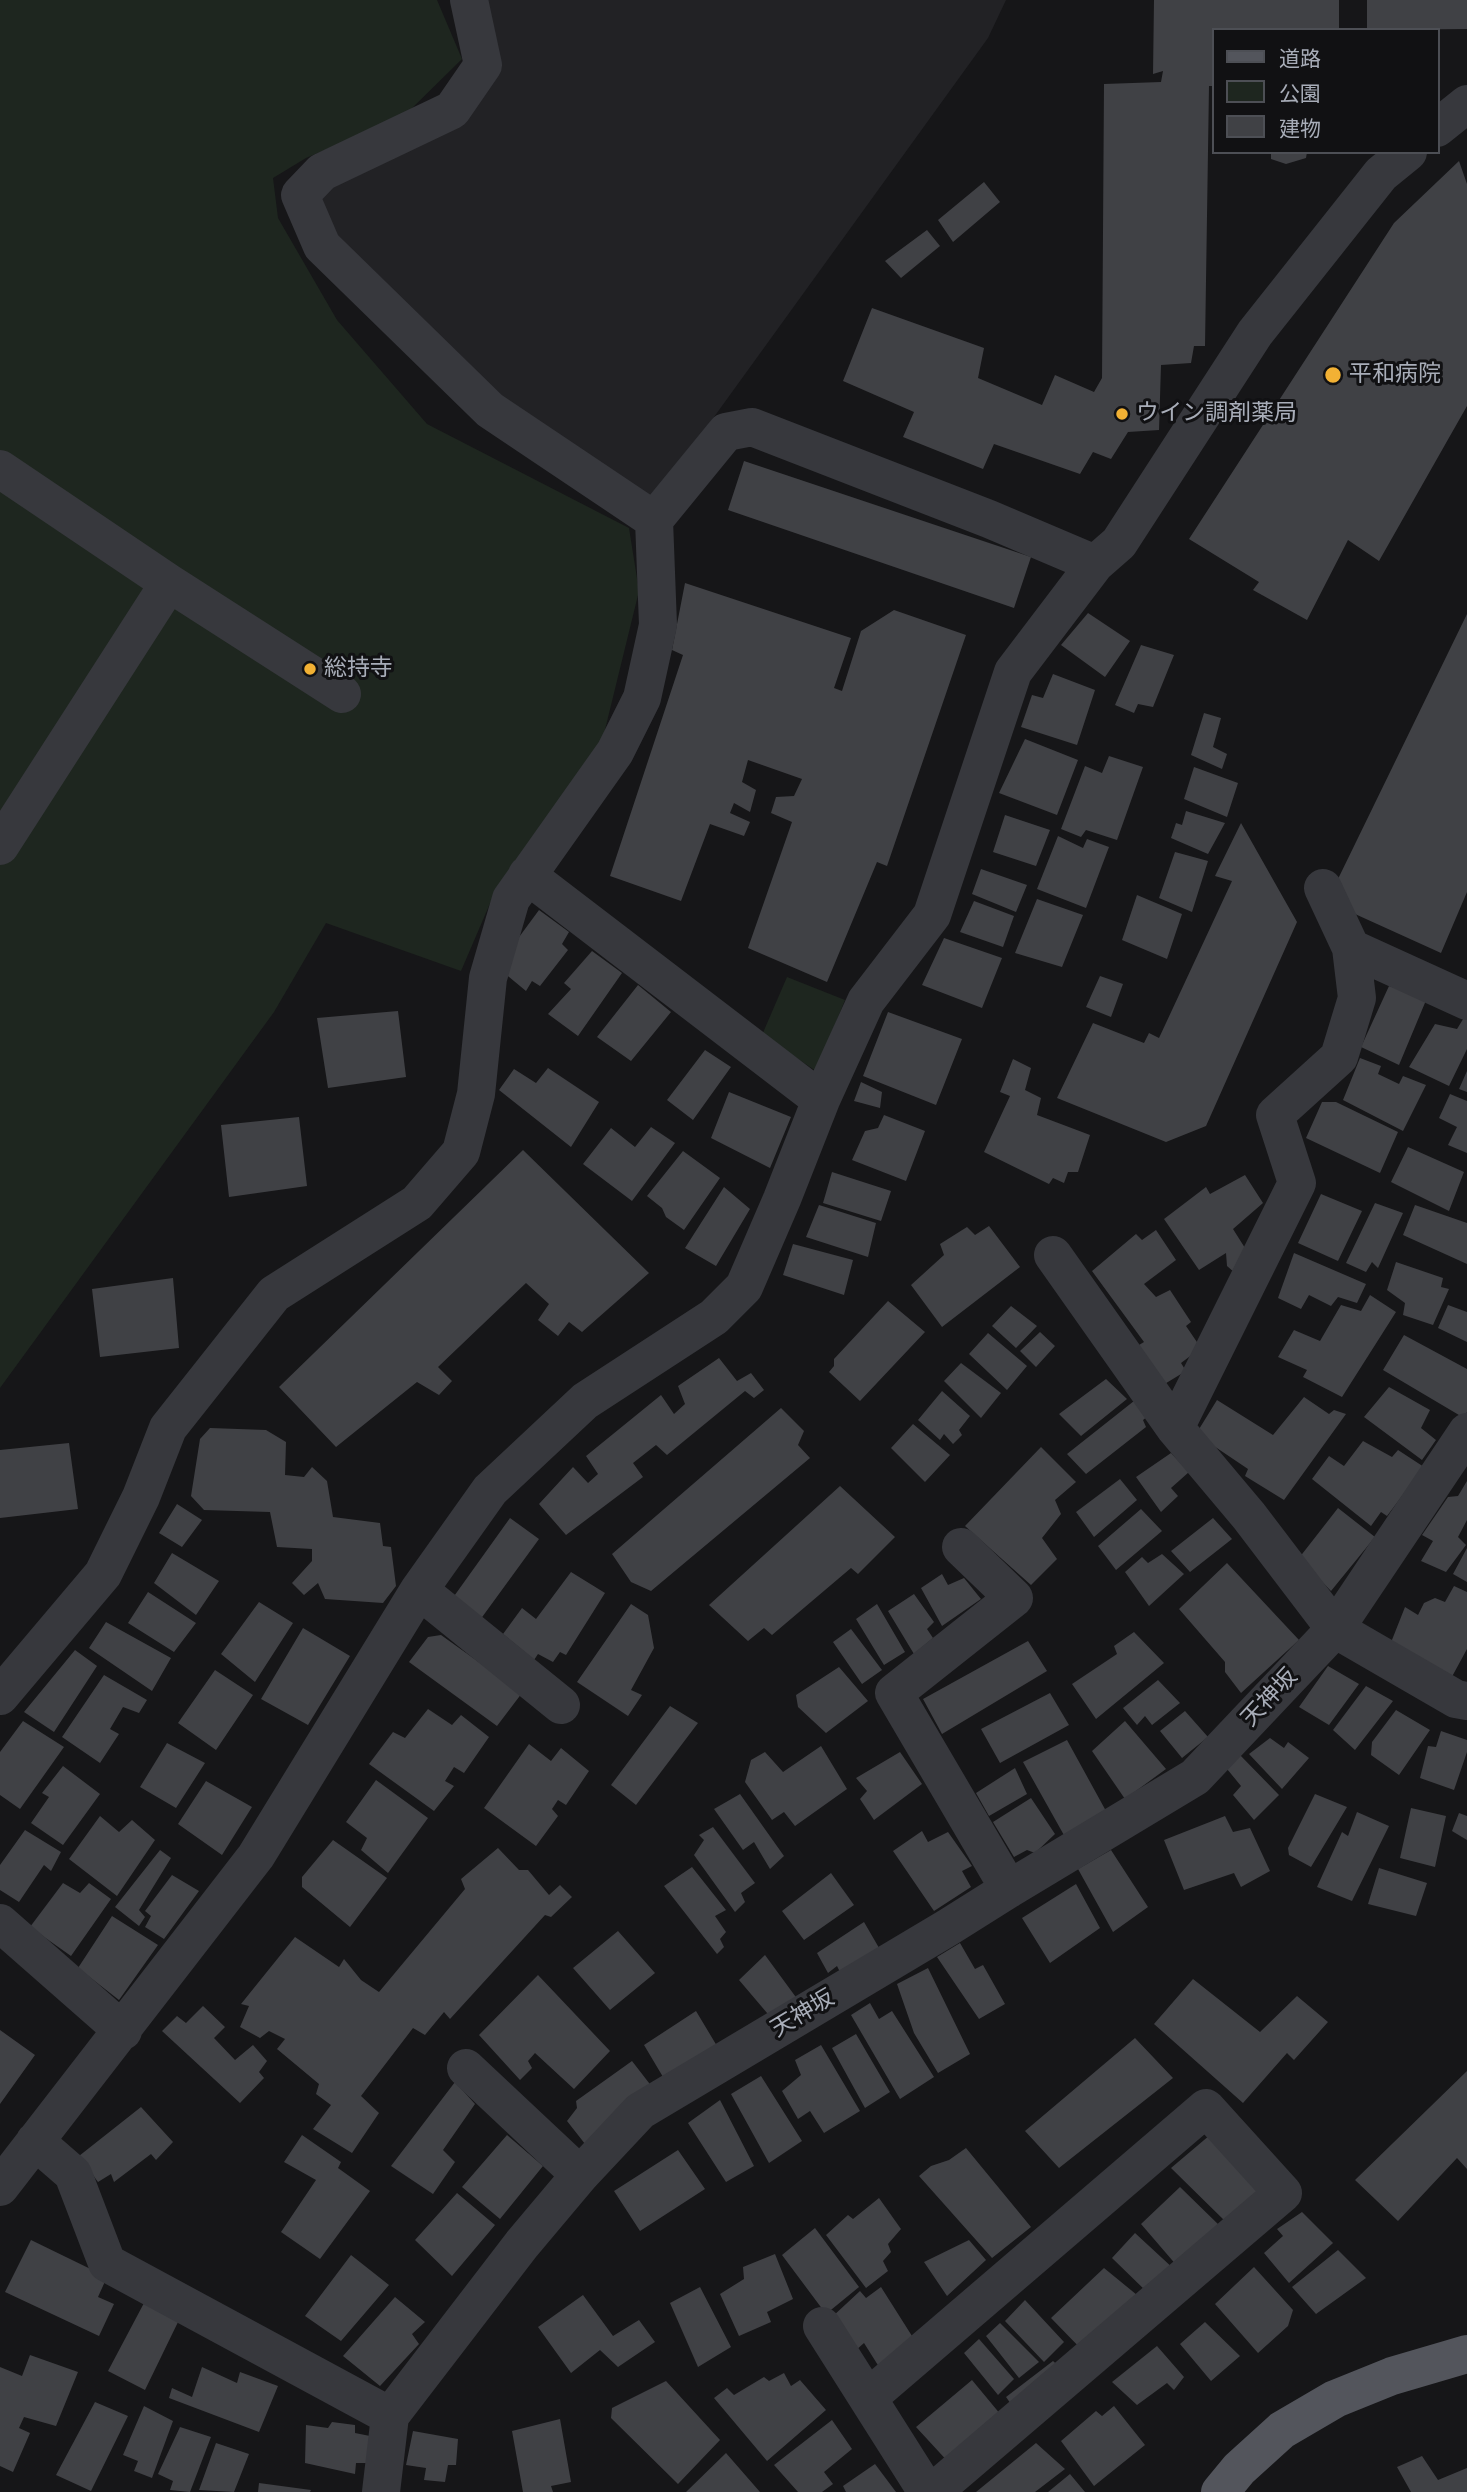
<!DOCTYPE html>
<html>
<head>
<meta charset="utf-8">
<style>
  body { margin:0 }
  #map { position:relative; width:1467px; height:2492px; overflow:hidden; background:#161618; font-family:Helvetica,"Noto Sans JP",sans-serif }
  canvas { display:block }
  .legend { position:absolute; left:1212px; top:28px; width:228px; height:126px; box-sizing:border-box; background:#111113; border:2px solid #4d4f55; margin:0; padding:9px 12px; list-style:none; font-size:21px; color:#a8adb8 }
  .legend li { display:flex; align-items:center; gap:14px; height:35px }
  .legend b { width:35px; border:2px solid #4d4f55 }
</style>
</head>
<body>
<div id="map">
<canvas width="1467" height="2492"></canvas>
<ul class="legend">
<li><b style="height:9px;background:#53555c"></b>道路</li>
<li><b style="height:19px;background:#1e261f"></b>公園</li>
<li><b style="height:19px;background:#404145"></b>建物</li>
</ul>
</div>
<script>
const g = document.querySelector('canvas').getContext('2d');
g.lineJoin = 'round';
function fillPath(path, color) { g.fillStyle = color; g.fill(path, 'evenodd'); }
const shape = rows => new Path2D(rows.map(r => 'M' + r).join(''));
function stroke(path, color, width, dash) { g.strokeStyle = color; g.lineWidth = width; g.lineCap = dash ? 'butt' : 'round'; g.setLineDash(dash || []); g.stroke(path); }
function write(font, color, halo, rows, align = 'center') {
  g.font = font + ' Helvetica,"Noto Sans JP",sans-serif'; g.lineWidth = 6; g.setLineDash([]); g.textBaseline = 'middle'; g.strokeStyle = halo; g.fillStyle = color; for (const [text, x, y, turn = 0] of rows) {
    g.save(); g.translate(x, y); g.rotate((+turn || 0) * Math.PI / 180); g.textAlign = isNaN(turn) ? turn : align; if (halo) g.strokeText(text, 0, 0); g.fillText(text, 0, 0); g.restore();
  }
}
fillPath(shape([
  [474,0,1006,0,988,38,654,500,496,395,340,243,312,202,327,182,457,128]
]), '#222225');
fillPath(shape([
  [0,0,437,0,462,59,403,117,306,158,273,178,278,218,337,320,427,424,629,528,639,591,601,746,497,887,461,971,326,923,274,1012,0,1388],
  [787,977,845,1000,816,1071,762,1035]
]), '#1e261f');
fillPath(shape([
  [1154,0,1339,0,1339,30,1213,30,1213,86,1209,86,1205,346,1194,346,1191,363,1161,365,1159,430,1128,432,1111,459,1093,452,1080,474,994,444,983,469,903,437,914,412,843,381,872,308,984,348,978,378,1042,405,1055,375,1094,392,1102,378,1104,84,1161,82,1163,71,1153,74],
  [1367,0,1467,0,1467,29,1367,30],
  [1271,152,1307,152,1306,158,1286,164,1271,159],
  [1459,161,1467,184,1467,406,1379,561,1348,540,1307,620,1253,590,1259,582,1189,539,1394,223],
  [984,182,1000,202,953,242,938,220],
  [927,230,940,246,901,278,885,261],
  [744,461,1031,557,1014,608,728,510],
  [685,583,851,638,834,688,842,691,861,631,894,610,966,635,887,866,877,862,827,982,748,948,792,822,771,813,776,797,794,796,802,779,748,760,742,782,756,790,750,812,734,803,730,813,750,822,744,836,710,824,681,901,610,876,683,655,672,650],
  [1088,613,1130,641,1105,677,1061,645],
  [1467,614,1467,892,1441,953,1355,914,1337,881],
  [1141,645,1174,655,1153,707,1138,704,1134,713,1115,705],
  [1053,674,1095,690,1077,745,1021,727,1032,695,1043,698],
  [1204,713,1221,718,1213,747,1227,754,1222,769,1191,755],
  [1025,739,1078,760,1057,815,999,793],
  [1109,756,1143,767,1117,840,1086,830,1081,837,1061,829,1085,766,1102,773],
  [1194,767,1238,783,1227,817,1184,799],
  [1186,811,1225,823,1208,854,1171,838,1176,823,1182,825],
  [1005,815,1050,830,1036,866,993,852],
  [1241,823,1297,922,1206,1126,1166,1142,1057,1098,1093,1023,1144,1043,1149,1033,1159,1038,1232,881,1215,876],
  [1058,836,1083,848,1087,839,1109,847,1086,908,1037,889],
  [1175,852,1208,861,1192,912,1159,898],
  [981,869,1027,885,1016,912,972,894],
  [1137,895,1182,914,1167,959,1122,940],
  [1037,899,1083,915,1062,967,1015,953],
  [974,901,1014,916,1003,947,960,932],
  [539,910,569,932,562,944,568,950,540,986,532,981,526,991,497,967],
  [944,938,1002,958,982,1008,922,985],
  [592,951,622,973,578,1036,548,1014,571,989,564,983],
  [1100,976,1123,984,1111,1017,1086,1007],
  [638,985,671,1012,631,1061,597,1037],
  [1389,986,1427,998,1399,1065,1361,1047],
  [398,1011,406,1077,328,1088,317,1018],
  [888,1012,962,1039,936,1105,863,1076],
  [1465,1016,1467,1017,1467,1049,1449,1086,1409,1067,1435,1024,1457,1029],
  [705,1050,731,1067,693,1120,667,1100],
  [1360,1058,1381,1066,1378,1074,1399,1084,1403,1076,1426,1085,1403,1131,1343,1100],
  [1013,1059,1031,1068,1025,1090,1041,1098,1037,1115,1090,1135,1078,1172,1068,1172,1064,1183,1053,1178,1049,1184,984,1152,1010,1096,1000,1092],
  [548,1068,599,1102,571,1147,499,1090,514,1069,536,1083],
  [1467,1071,1467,1092,1459,1089],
  [861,1082,882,1092,880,1108,854,1101],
  [729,1092,791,1117,770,1168,711,1138],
  [1450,1094,1467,1101,1467,1153,1448,1145,1457,1127,1439,1118],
  [1322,1102,1336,1102,1398,1132,1380,1173,1306,1138],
  [884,1115,925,1131,906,1181,852,1160,865,1131,878,1128],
  [299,1117,307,1186,229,1197,221,1125],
  [651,1127,675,1143,632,1201,583,1164,611,1128,635,1147],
  [1408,1147,1464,1172,1449,1211,1391,1182],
  [523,1150,649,1273,582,1332,569,1322,558,1336,538,1320,549,1304,526,1283,438,1367,452,1381,439,1395,417,1382,336,1447,279,1387],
  [683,1151,720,1178,684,1230,666,1217,662,1208,647,1196],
  [832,1172,891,1191,881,1221,823,1203],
  [1245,1175,1263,1203,1233,1229,1245,1248,1235,1273,1227,1266,1226,1253,1199,1270,1164,1219,1206,1187,1210,1194],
  [724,1187,750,1209,716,1266,685,1248],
  [1321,1194,1362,1211,1338,1261,1298,1243],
  [1375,1203,1403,1213,1378,1268,1372,1262,1366,1272,1346,1263],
  [819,1205,876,1223,868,1257,806,1237],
  [1415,1205,1467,1223,1467,1264,1403,1235],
  [989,1226,1020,1267,942,1327,911,1285,944,1255,940,1244,967,1227,975,1235],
  [1156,1230,1176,1260,1144,1284,1156,1297,1170,1290,1191,1322,1186,1326,1201,1348,1181,1363,1186,1371,1163,1385,1134,1348,1144,1342,1092,1271,1136,1234,1142,1240],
  [793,1244,853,1260,844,1295,783,1275],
  [1294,1253,1366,1284,1357,1303,1338,1297,1331,1306,1309,1295,1301,1309,1278,1298],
  [1396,1262,1443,1278,1441,1287,1449,1289,1433,1325,1403,1315,1405,1303,1387,1290],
  [173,1278,179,1348,100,1357,92,1289],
  [1370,1295,1396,1312,1342,1397,1303,1377,1307,1370,1278,1357,1294,1330,1320,1341,1341,1305,1361,1311],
  [888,1301,925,1332,860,1401,829,1372,834,1366,834,1359],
  [1448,1305,1467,1312,1467,1342,1438,1328],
  [1011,1306,1037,1326,1016,1348,992,1326],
  [1040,1332,1055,1346,1036,1367,1020,1351],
  [988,1333,1027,1366,1007,1390,969,1354],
  [1404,1335,1467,1369,1467,1412,1464,1418,1383,1370],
  [719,1358,737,1381,751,1373,764,1390,754,1398,745,1391,667,1455,656,1445,633,1463,643,1477,566,1535,539,1504,573,1467,588,1483,598,1474,586,1456,661,1395,674,1414,685,1404,678,1386],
  [961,1363,1001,1393,981,1418,944,1381],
  [1106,1379,1127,1399,1081,1436,1059,1414],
  [1389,1387,1430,1410,1421,1428,1436,1440,1422,1460,1364,1417],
  [942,1391,970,1416,959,1430,962,1435,953,1444,944,1434,940,1440,918,1420],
  [1139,1397,1152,1413,1143,1420,1146,1427,1086,1474,1067,1454],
  [1304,1397,1329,1414,1334,1410,1346,1414,1284,1500,1245,1476,1248,1469,1196,1434,1217,1400,1273,1435],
  [781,1408,804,1431,798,1445,810,1458,651,1591,631,1582,612,1554],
  [913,1424,950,1455,925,1482,891,1448],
  [210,1428,266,1430,286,1442,285,1475,304,1477,312,1467,327,1481,333,1517,380,1523,383,1546,391,1547,396,1586,383,1603,325,1599,318,1583,304,1595,292,1583,312,1561,312,1549,277,1547,270,1512,204,1510,191,1496,200,1439],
  [1363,1441,1392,1457,1398,1450,1424,1467,1387,1516,1381,1512,1371,1526,1312,1479,1329,1456,1344,1466],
  [69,1443,78,1509,0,1518,0,1450],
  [1041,1447,1076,1482,1055,1500,1061,1514,1042,1538,1057,1559,1031,1585,965,1526],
  [1171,1453,1189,1472,1171,1488,1178,1496,1161,1512,1136,1477],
  [1120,1479,1137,1500,1094,1537,1076,1512],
  [1467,1481,1467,1520,1458,1537,1466,1545,1446,1572,1421,1561,1433,1541,1422,1535,1448,1497,1458,1496],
  [840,1486,895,1537,858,1574,851,1568,772,1635,764,1628,748,1641,709,1605],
  [177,1504,202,1520,182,1547,159,1533],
  [1338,1508,1375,1537,1331,1591,1299,1558],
  [1141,1509,1162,1531,1116,1570,1098,1546],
  [510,1518,539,1539,480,1620,452,1599],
  [1213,1518,1232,1539,1190,1572,1171,1551],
  [1467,1548,1467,1582,1453,1574],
  [172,1553,219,1581,196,1615,154,1583],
  [1162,1554,1184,1574,1149,1606,1125,1572,1142,1557,1148,1563],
  [1227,1563,1299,1640,1241,1693,1225,1672,1225,1662,1179,1609],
  [571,1572,605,1593,566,1655,560,1652,553,1662,538,1654,534,1660,503,1634,522,1608,536,1619],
  [942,1574,948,1585,964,1578,981,1599,942,1626,921,1588],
  [1454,1586,1467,1592,1467,1649,1448,1684,1388,1650,1405,1607,1418,1615,1424,1603,1435,1598,1445,1602],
  [148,1592,196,1623,174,1652,128,1623],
  [914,1594,934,1622,927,1629,933,1638,914,1654,888,1611],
  [259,1602,293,1623,255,1682,221,1654],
  [631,1604,648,1615,654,1648,631,1690,642,1695,628,1716,577,1682],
  [877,1604,905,1652,884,1665,856,1619],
  [106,1622,171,1658,152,1691,89,1648],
  [303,1628,350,1656,308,1725,261,1699],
  [851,1629,882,1670,862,1684,833,1642],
  [1134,1632,1164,1663,1096,1719,1072,1684,1117,1654,1114,1646],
  [441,1635,522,1693,497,1726,409,1662,428,1637],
  [1028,1641,1047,1671,942,1734,923,1699],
  [75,1650,97,1666,54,1732,24,1712],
  [1328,1666,1359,1684,1329,1725,1299,1707],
  [839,1667,868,1701,826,1733,798,1707,796,1695],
  [215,1670,253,1695,216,1750,178,1723],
  [104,1675,147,1700,139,1713,123,1707,110,1729,119,1734,100,1763,62,1737],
  [1158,1680,1180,1703,1152,1725,1145,1716,1137,1725,1123,1708],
  [1366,1686,1393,1701,1355,1750,1333,1730],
  [1050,1693,1069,1725,1000,1763,981,1729],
  [670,1706,698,1723,636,1805,611,1785],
  [428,1709,452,1725,461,1715,489,1737,464,1773,454,1767,445,1781,454,1786,434,1811,369,1764,393,1732,405,1738],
  [1396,1710,1430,1730,1399,1775,1371,1755,1372,1742],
  [1185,1711,1208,1737,1182,1758,1160,1731],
  [23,1721,64,1747,20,1809,0,1795,0,1752],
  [1125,1721,1166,1769,1125,1799,1092,1751],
  [1441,1731,1467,1740,1467,1752,1454,1790,1420,1778,1428,1746,1436,1747],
  [1270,1738,1284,1748,1288,1742,1309,1758,1282,1789,1249,1754],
  [1067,1740,1106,1811,1065,1837,1023,1762],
  [167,1743,205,1763,176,1808,140,1787],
  [529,1744,551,1761,561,1748,589,1771,566,1805,558,1800,552,1809,558,1816,536,1846,484,1808],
  [821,1746,847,1789,795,1826,784,1812,772,1820,745,1782,751,1760,765,1752,783,1772],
  [900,1752,922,1784,874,1820,860,1799,867,1791,856,1778],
  [1240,1755,1279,1795,1254,1820,1233,1795,1241,1786,1227,1769],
  [63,1766,100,1794,63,1845,31,1823,49,1797,42,1793],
  [1015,1768,1027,1794,989,1816,976,1793],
  [376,1780,428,1818,388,1873,361,1850,367,1838,346,1822],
  [206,1781,252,1807,222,1855,178,1824],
  [740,1794,784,1856,770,1869,754,1842,743,1850,714,1809],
  [1315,1794,1347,1807,1311,1867,1289,1855,1288,1848],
  [1031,1798,1055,1834,1035,1853,1027,1850,1014,1857,993,1822],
  [1411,1808,1446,1816,1435,1867,1400,1858],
  [1357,1812,1389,1826,1352,1901,1317,1887,1342,1832,1348,1836],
  [1459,1813,1467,1816,1467,1840,1452,1831],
  [100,1816,119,1832,132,1820,155,1840,117,1896,69,1859],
  [1225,1816,1233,1832,1250,1828,1270,1871,1241,1887,1234,1873,1184,1890,1164,1840],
  [713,1827,755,1883,741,1893,745,1902,735,1912,694,1855,704,1840,699,1835],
  [25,1830,61,1852,51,1871,44,1865,19,1902,0,1890,0,1865],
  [922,1831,928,1842,948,1832,972,1866,962,1871,971,1887,934,1911,893,1851],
  [333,1840,387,1878,350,1927,302,1887,302,1877],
  [498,1848,519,1870,528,1870,549,1895,560,1885,572,1897,551,1917,545,1915,450,2019,444,2012,425,2035,413,2028,361,2096,379,2113,352,2153,313,2129,331,2105,316,2094,319,2084,277,2049,285,2039,269,2031,260,2038,240,2027,249,2006,241,2004,295,1937,339,1967,344,1959,361,1980,379,1992,465,1889,461,1879],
  [160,1850,171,1858,139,1910,145,1917,139,1926,115,1907],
  [1111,1850,1148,1907,1113,1932,1078,1869],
  [692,1867,726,1910,715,1916,726,1932,720,1939,724,1947,717,1954,664,1886],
  [1379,1868,1427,1883,1416,1916,1368,1904],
  [831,1873,854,1905,804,1940,782,1911],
  [172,1875,199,1891,164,1939,145,1927,151,1916,145,1911],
  [63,1883,80,1893,89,1883,111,1899,71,1956,30,1927],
  [1076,1884,1100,1928,1050,1963,1022,1918],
  [112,1916,158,1945,119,2000,78,1968],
  [864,1922,882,1953,843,1978,837,1966,828,1973,817,1953],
  [618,1931,655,1973,610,2010,573,1968],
  [960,1943,975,1969,983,1965,1005,2004,979,2019,937,1957],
  [765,1955,798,2000,773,2020,739,1980],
  [928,1968,970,2054,938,2073,914,2033,897,1984],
  [538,1975,610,2051,574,2089,535,2053,528,2061,532,2068,520,2080,479,2035],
  [1193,1979,1260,2032,1297,1996,1328,2022,1294,2060,1287,2053,1243,2103,1154,2024],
  [870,2003,879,2019,892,2011,934,2077,900,2099,851,2015],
  [203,2006,225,2027,214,2038,235,2060,253,2045,267,2061,259,2072,264,2078,240,2103,162,2031,177,2016,186,2023],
  [696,2011,720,2051,666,2082,644,2045],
  [0,2030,35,2055,0,2104],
  [856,2034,890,2092,865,2108,832,2048],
  [1135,2038,1173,2078,1059,2168,1025,2131],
  [821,2045,860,2111,824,2133,810,2111,798,2119,782,2091,801,2075,795,2060],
  [632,2061,656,2092,589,2149,567,2121,577,2108,576,2101],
  [1467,2071,1467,2169,1457,2158,1398,2221,1355,2180],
  [761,2076,802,2141,769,2163,731,2094],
  [455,2082,475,2104,443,2150,455,2162,433,2194,391,2166],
  [720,2100,754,2166,726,2182,688,2123],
  [141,2107,173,2142,156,2160,151,2154,114,2182,111,2174,98,2182,79,2156],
  [302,2135,341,2162,338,2168,370,2191,320,2259,281,2232,316,2180,284,2162],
  [507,2135,543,2166,500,2219,462,2187],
  [1210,2135,1263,2187,1227,2223,1171,2168],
  [966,2148,1031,2227,992,2258,919,2176,931,2166,949,2160],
  [678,2150,705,2189,640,2231,614,2191],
  [1180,2187,1221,2227,1178,2267,1141,2224],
  [457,2193,495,2225,452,2276,415,2240],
  [879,2198,901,2229,888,2244,891,2252,883,2261,888,2271,866,2288,826,2235,848,2215,853,2219],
  [1302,2212,1333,2243,1289,2283,1264,2253,1283,2236,1277,2229],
  [815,2228,859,2287,826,2314,782,2255],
  [1135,2233,1175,2270,1148,2293,1112,2258],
  [31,2240,107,2277,98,2297,114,2304,99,2336,5,2292],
  [969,2240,986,2260,947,2296,924,2262],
  [1338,2250,1366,2278,1316,2314,1292,2287],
  [775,2254,793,2299,767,2312,771,2322,739,2336,720,2294,744,2279,743,2267],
  [351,2255,389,2285,341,2341,305,2316],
  [1254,2267,1293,2310,1288,2326,1258,2353,1215,2304],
  [1104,2268,1137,2295,1085,2353,1051,2318],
  [700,2287,731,2347,698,2367,670,2303],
  [881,2287,912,2336,881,2370,864,2343,855,2351,832,2317,860,2291,866,2298],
  [583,2295,613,2336,639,2320,655,2342,618,2367,600,2350,571,2373,538,2327],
  [395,2297,425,2322,412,2334,419,2344,380,2386,343,2356],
  [1025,2300,1064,2342,1044,2362,1005,2321],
  [144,2303,179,2320,145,2390,108,2371],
  [1205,2322,1240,2356,1211,2381,1180,2344],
  [1000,2323,1039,2362,1019,2378,986,2336],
  [979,2339,1014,2379,998,2395,964,2353],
  [1157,2346,1184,2377,1174,2390,1167,2383,1137,2405,1112,2382],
  [30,2355,78,2372,56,2426,24,2417,19,2428,30,2433,13,2472,0,2466,0,2367,22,2376],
  [1053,2361,1064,2371,1018,2414,1006,2397],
  [202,2367,237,2383,240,2372,278,2386,259,2432,169,2398,172,2388,192,2397],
  [784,2373,791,2386,800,2380,826,2410,767,2461,714,2398,727,2388,734,2395,764,2377,769,2381],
  [972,2380,1001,2415,951,2465,916,2427],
  [666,2381,720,2440,678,2484,611,2418,612,2408],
  [95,2402,128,2416,91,2491,56,2475],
  [144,2406,173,2421,152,2478,134,2471,138,2461,123,2455],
  [1114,2406,1145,2445,1094,2486,1061,2441,1096,2411,1102,2416],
  [560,2419,571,2482,551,2486,553,2492,523,2492,512,2431],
  [832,2420,852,2449,824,2472,833,2484,822,2492,798,2492,774,2465],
  [332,2422,355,2425,355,2433,370,2436,367,2463,356,2463,355,2474,305,2463,306,2425,328,2428],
  [180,2427,211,2437,190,2492,170,2490,173,2481,158,2474],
  [413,2431,458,2439,456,2465,448,2465,445,2482,424,2480,426,2468,406,2465],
  [216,2443,249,2454,234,2492,199,2490],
  [1036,2443,1065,2469,1035,2492,976,2492],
  [726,2453,760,2492,686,2492],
  [1422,2456,1438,2480,1467,2468,1467,2492,1411,2492,1397,2467],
  [875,2464,896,2492,846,2492,843,2486],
  [1070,2474,1085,2492,1048,2492],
  [259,2483,311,2490,310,2492,258,2492]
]), '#404145');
stroke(shape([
  [469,0,483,65,452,110,322,172,300,195,322,246,490,410,654,520],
  [1437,128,1467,104],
  [0,469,169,583,342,694],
  [0,846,169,583],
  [527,875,821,1100],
  [1351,948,1467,1001],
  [1053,1255,1175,1428,1249,1516,1335,1629,1456,1699,1467,1701],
  [1175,1428,1297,1183,1275,1115,1339,1057,1357,998,1351,948,1323,888],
  [961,1547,1014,1598,894,1693,1009,1889],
  [419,1590,561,1705],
  [0,1696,103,1574,141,1497,168,1428,274,1294,417,1203,461,1152,476,1094,488,978,511,899,615,752,642,698,658,625,654,520,726,432,752,427,989,519,1095,564],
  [0,1923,123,2031],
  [466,2068,580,2175],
  [35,2141,73,2174,107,2263,390,2416],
  [0,2187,256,1856,419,1590,490,1490,585,1401,714,1317,744,1287,782,1199,821,1100,866,1001,932,915,1013,672,1095,564,1119,543,1255,333,1381,174,1408,152],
  [822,2326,927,2492],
  [869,2397,1206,2108,1283,2193,933,2492],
  [381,2492,390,2416,522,2244,580,2175,640,2111,947,1928,1009,1889,1195,1777,1335,1629,1467,1432]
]), '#37383d', 38);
stroke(shape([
  [1220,2492,1239,2469,1282,2430,1335,2399,1392,2376,1467,2354]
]), '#53555c', 38);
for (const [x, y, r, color] of [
  [1333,375,9,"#f2b134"],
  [1122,414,7,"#f2b134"],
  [310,669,7,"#f2b134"]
]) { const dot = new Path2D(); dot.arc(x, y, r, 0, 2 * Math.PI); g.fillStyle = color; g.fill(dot); stroke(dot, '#111113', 2.5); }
write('23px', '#a8adb8', '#111113', [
  ["平和病院",1349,375],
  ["ウイン調剤薬局",1136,414],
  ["総持寺",324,669]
], 'left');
write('23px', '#a8adb8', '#111113', [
  ["天神坂",1270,1698,-47],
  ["天神坂",803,2014,-31]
]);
</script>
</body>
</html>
